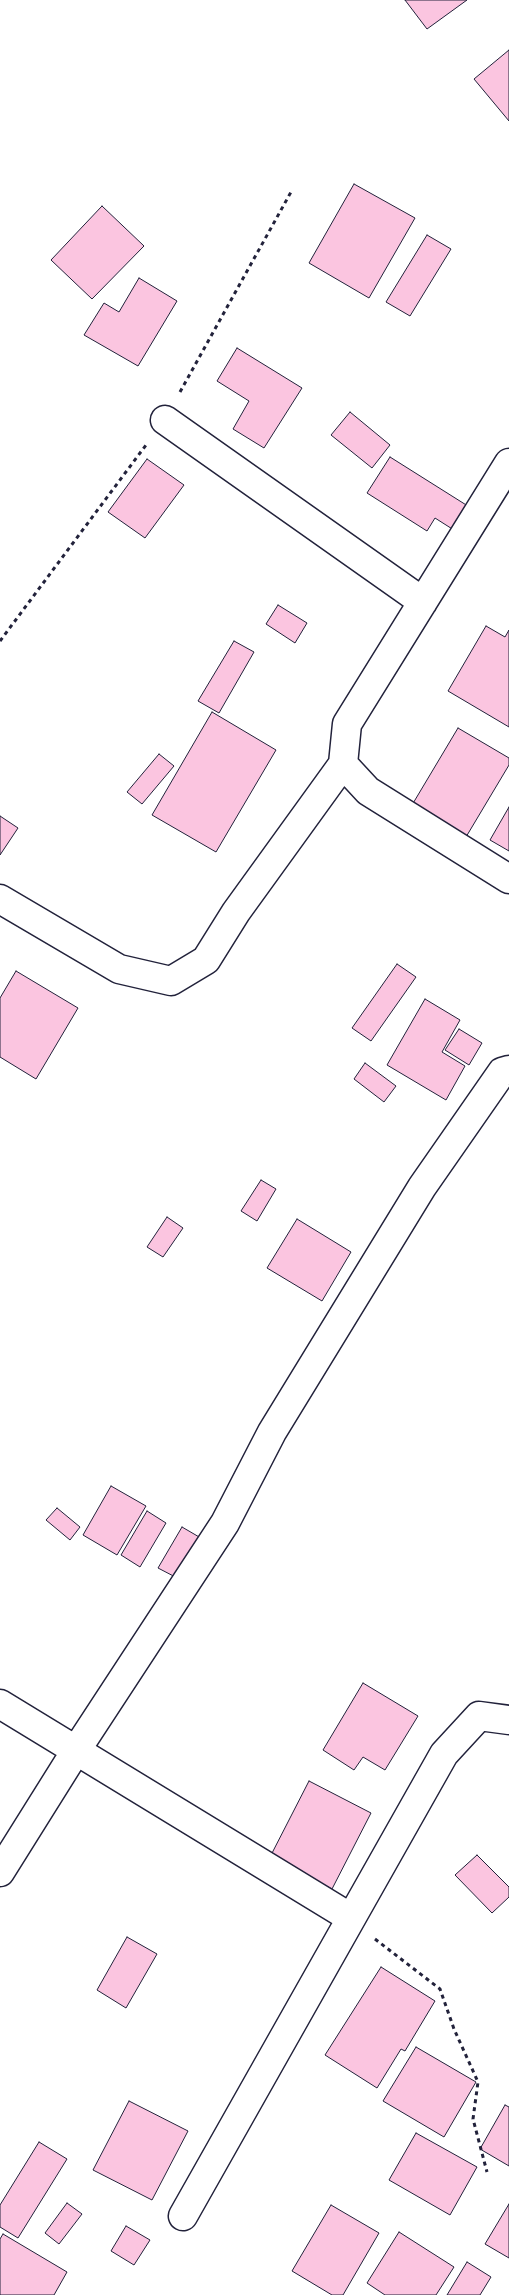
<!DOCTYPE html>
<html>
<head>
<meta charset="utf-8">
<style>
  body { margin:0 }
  canvas { display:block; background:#fff }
</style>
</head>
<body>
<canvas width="509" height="2295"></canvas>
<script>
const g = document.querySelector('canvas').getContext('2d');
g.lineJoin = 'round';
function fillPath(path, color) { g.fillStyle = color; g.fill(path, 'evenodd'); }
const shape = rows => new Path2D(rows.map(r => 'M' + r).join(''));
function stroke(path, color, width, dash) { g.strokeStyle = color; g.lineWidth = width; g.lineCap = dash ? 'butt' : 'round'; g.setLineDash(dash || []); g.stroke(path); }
const building = shape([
  [405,0,467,0,427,29,405,0],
  [509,50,509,121,474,79,509,50],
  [354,184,415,218,369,298,309,263,354,184],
  [102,206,144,246,92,299,51,260,102,206],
  [427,235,451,249,410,316,386,302,427,235],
  [139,278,177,301,138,366,84,335,104,303,119,312,139,278],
  [237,348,302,388,264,448,233,429,249,401,217,381,237,348],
  [350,412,390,445,372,468,331,435,350,412],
  [390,457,471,508,457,532,435,518,427,531,367,493,390,457],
  [147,459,184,485,145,538,108,512,147,459],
  [278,605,307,623,295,643,266,624,278,605],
  [486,626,505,637,509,630,509,727,448,691,486,626],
  [234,641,254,652,219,713,198,701,234,641],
  [212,712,276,750,216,852,152,815,212,712],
  [458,728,509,758,509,765,466,837,412,805,458,728],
  [159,754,174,766,142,804,127,792,159,754],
  [509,807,509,851,490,840,509,807],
  [0,816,18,828,0,855,0,816],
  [397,964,416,977,371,1041,352,1028,397,964],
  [16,971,78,1008,36,1079,0,1057,0,998,16,971],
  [425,999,460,1020,442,1052,465,1066,446,1100,387,1065,425,999],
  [459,1029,482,1043,469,1065,445,1050,459,1029],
  [365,1063,396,1086,384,1102,354,1079,365,1063],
  [261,1180,276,1189,257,1221,241,1211,261,1180],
  [167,1217,183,1228,163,1257,147,1247,167,1217],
  [297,1219,351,1252,322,1301,267,1268,297,1219],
  [111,1486,146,1506,117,1555,83,1535,111,1486],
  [57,1508,80,1527,70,1540,46,1520,57,1508],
  [147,1511,166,1523,140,1567,121,1555,147,1511],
  [182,1527,206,1541,183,1581,158,1568,182,1527],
  [363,1683,418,1716,385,1770,363,1757,354,1770,323,1750,363,1683],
  [309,1781,371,1813,332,1889,270,1857,309,1781],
  [477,1855,509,1887,509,1897,492,1913,455,1875,477,1855],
  [127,1937,157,1954,126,2008,97,1990,127,1937],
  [381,1967,435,2001,405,2051,401,2049,377,2088,325,2055,381,1967],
  [416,2047,476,2082,444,2137,383,2101,416,2047],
  [129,2101,188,2131,152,2200,93,2170,129,2101],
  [505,2105,509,2107,509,2166,480,2149,505,2105],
  [416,2133,477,2167,450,2215,389,2180,416,2133],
  [39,2142,67,2159,18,2238,0,2227,0,2205,39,2142],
  [67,2203,82,2214,59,2244,45,2233,67,2203],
  [509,2204,509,2258,485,2244,509,2204],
  [331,2205,379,2233,343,2295,332,2295,292,2271,331,2205],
  [126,2226,150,2240,134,2265,111,2251,126,2226],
  [399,2232,454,2267,436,2295,385,2295,367,2283,399,2232],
  [3,2234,67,2272,54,2295,0,2295,0,2239,3,2234],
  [467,2262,491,2277,480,2295,447,2295,467,2262]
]);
fillPath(building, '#fbc5e0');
stroke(building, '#22223b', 1);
const street = shape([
  [165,420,423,602],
  [509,463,347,724,343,764,368,791,509,879],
  [0,899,119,969,171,981,206,960,236,912,343,764],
  [0,1704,351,1918],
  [0,1872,77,1749,225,1523,272,1432,422,1187,502,1072,509,1070],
  [183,2216,444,1754,479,1716,509,1720]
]);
stroke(street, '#22223b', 31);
stroke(shape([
  [180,392,291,192],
  [0,641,146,445],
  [375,1939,440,1989,454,2029,478,2082,473,2119,487,2172]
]), '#22223b', 3, [4, 4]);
stroke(street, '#fff', 28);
</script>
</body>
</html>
